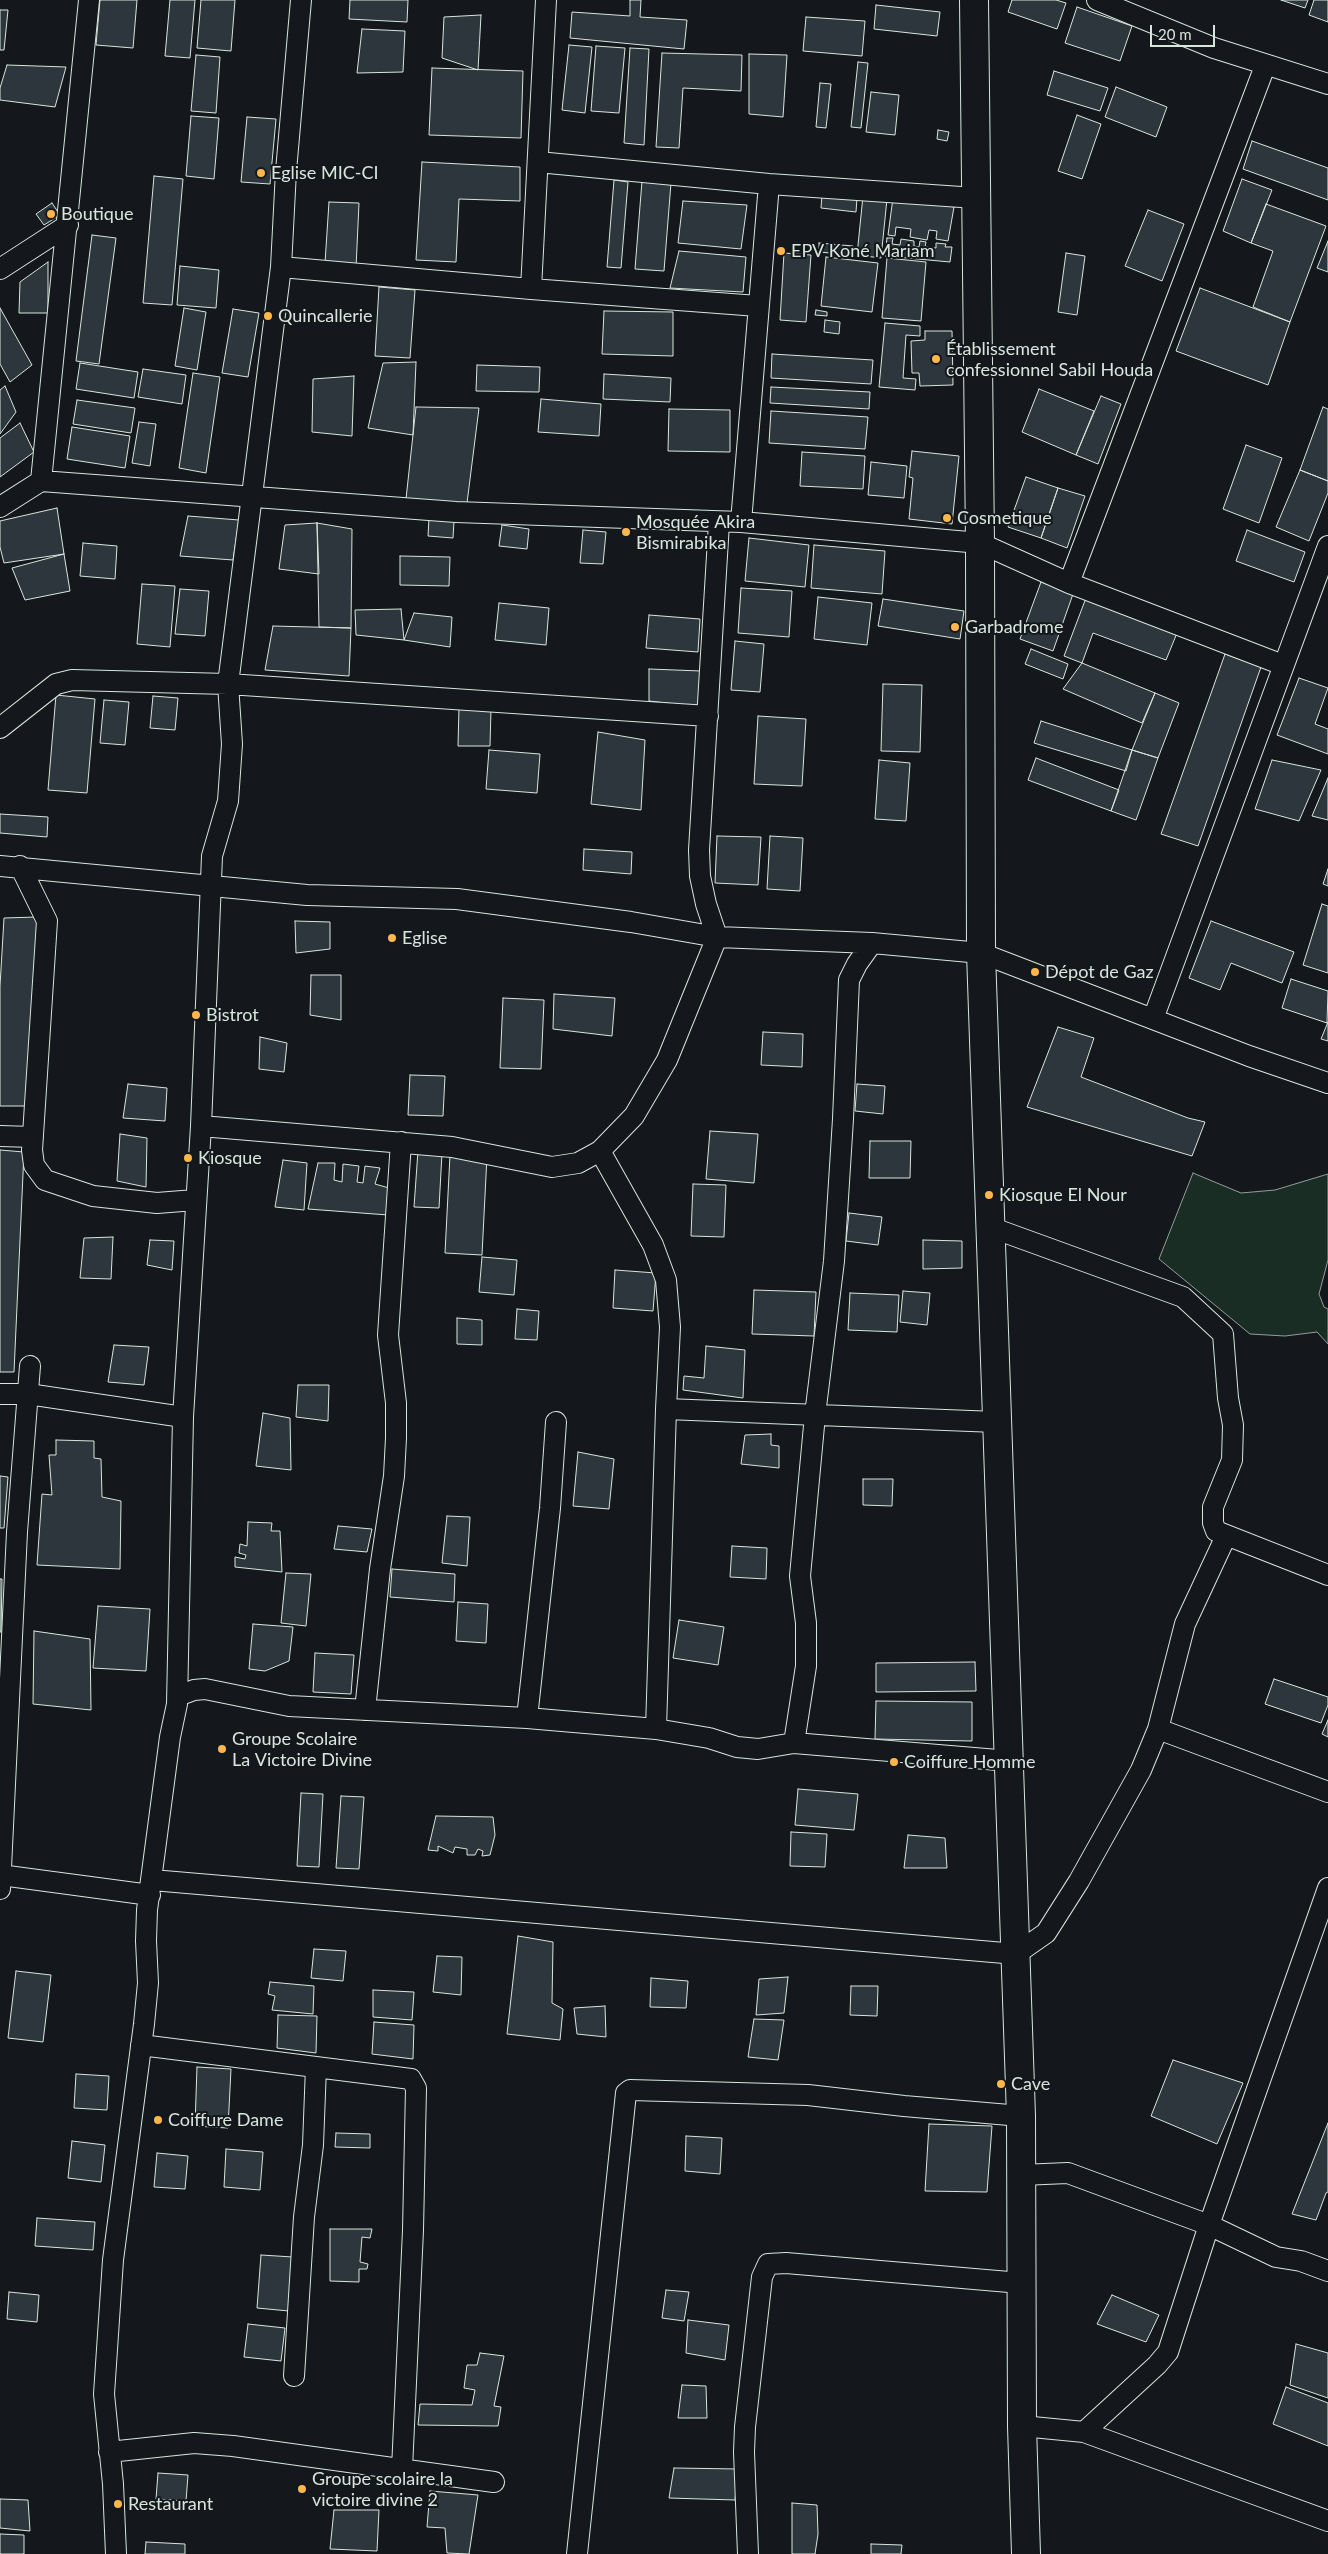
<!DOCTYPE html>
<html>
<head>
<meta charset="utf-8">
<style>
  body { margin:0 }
  #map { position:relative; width:1328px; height:2554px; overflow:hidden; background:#14181c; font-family:Lato,sans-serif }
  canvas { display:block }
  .scale { position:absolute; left:1150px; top:25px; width:65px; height:22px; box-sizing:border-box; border:2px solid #d8e6dc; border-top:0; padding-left:6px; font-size:15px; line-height:18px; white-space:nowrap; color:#d8e6dc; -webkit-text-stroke:4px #14181c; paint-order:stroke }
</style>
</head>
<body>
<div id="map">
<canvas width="1328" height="2554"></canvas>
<div class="scale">20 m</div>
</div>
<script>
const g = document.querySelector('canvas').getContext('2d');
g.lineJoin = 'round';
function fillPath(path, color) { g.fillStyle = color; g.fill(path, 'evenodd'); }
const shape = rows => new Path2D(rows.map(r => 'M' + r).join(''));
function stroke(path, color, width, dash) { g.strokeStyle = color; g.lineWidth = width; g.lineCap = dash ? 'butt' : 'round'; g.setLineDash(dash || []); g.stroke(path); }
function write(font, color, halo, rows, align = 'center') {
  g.font = font + ' Lato,sans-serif'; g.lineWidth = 4; g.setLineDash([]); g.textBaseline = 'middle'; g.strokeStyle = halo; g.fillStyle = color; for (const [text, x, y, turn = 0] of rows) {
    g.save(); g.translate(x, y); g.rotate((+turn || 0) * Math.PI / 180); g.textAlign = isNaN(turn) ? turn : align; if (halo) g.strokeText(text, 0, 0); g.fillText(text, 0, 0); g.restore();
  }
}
const green = shape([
  [1193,1173,1241,1193,1275,1190,1328,1174,1328,1260,1319,1294,1324,1307,1328,1309,1328,1344,1317,1332,1285,1336,1250,1334,1159,1259,1193,1173]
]);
fillPath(green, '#1a2d24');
stroke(green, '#939e99', 1);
const building = shape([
  [100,0,137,0,133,48,96,45,100,0],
  [170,0,195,0,190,58,165,56,170,0],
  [201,0,235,0,231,51,197,48,201,0],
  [350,0,408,0,407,22,349,19,350,0],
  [630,0,641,0,640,17,687,20,684,49,570,38,572,12,630,16,630,0],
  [1012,0,1056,0,1066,3,1057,29,1008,12,1012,0],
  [1281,0,1308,0,1305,8,1281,0],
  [1314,0,1328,0,1328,22,1309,15,1314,0],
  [876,5,940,12,937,36,874,29,876,5],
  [1077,7,1132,26,1120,61,1065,43,1077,7],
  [0,10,8,10,4,50,0,50,0,10],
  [481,15,478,70,442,58,444,17,481,15],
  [806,17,865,21,862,56,803,51,806,17],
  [362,29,405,31,403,72,357,73,362,29],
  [569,45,592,47,585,113,562,110,569,45],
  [596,46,625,48,619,113,591,111,596,46],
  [630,48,649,49,644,145,624,143,630,48],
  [662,53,742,55,741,91,683,88,679,148,656,147,662,53],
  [749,54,787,55,783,117,749,114,749,54],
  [196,55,220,57,216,113,191,111,196,55],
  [858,62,868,63,861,128,851,127,858,62],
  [7,65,66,67,55,107,0,100,0,88,7,65],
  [432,68,523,71,521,138,429,135,432,68],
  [1054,71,1108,88,1100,111,1047,95,1054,71],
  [820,83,831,84,826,128,816,127,820,83],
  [1116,87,1167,107,1156,137,1105,117,1116,87],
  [871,92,899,95,895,135,866,132,871,92],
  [1077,115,1101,124,1082,179,1058,171,1077,115],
  [191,116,219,118,214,179,186,176,191,116],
  [247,117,276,119,270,184,241,182,247,117],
  [938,130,949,132,947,141,937,139,938,130],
  [1252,141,1328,168,1328,200,1243,169,1252,141],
  [422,162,520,167,520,201,459,199,456,262,416,260,422,162],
  [154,176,183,179,172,305,143,303,154,176],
  [1242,179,1272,190,1251,243,1223,231,1242,179],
  [614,180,628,182,621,268,607,267,614,180],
  [642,181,671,183,664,271,635,269,642,181],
  [822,195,857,198,856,212,821,208,822,195],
  [863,196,887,199,881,258,857,255,863,196],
  [893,198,954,207,948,241,936,239,937,231,929,230,927,240,910,237,911,229,896,227,895,236,888,235,893,198],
  [683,201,747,205,741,249,678,243,683,201],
  [329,202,359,203,356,268,325,263,329,202],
  [52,203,60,215,44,225,36,214,52,203],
  [1266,204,1326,226,1290,322,1253,307,1273,251,1251,243,1266,204],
  [1148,210,1184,224,1162,281,1125,266,1148,210],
  [92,235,116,238,99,364,76,361,92,235],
  [887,238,893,238,892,244,900,245,901,239,914,241,914,246,919,247,920,241,926,242,925,247,936,248,936,243,946,244,945,247,952,247,950,262,885,256,887,238],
  [1328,241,1328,272,1317,268,1328,241],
  [819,243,853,246,852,255,819,252,819,243],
  [679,251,746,257,743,292,670,288,679,251],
  [784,253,811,255,806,322,780,320,784,253],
  [1066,253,1085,256,1077,315,1058,312,1066,253],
  [826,257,878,263,872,312,821,306,826,257],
  [887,258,926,262,921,321,882,318,887,258],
  [48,262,48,313,19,313,20,282,48,262],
  [180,266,219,270,216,308,177,305,180,266],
  [379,287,415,290,410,358,375,356,379,287],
  [1200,288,1290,322,1268,385,1176,351,1200,288],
  [0,308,32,365,10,382,0,364,0,308],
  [184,308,206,312,197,370,175,366,184,308],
  [233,309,259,313,248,377,222,373,233,309],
  [816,310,827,312,827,316,815,315,816,310],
  [604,311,673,312,673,356,602,354,604,311],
  [825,320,840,322,839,334,824,332,825,320],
  [885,323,920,326,920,336,906,335,903,378,916,379,915,390,879,387,885,323],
  [925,331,952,331,953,385,920,386,919,373,912,373,911,341,925,340,925,331],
  [772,354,873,360,871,384,771,378,772,354],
  [416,362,413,435,368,428,383,363,416,362],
  [80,363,138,372,134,398,76,389,80,363],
  [477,365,540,367,539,392,476,391,477,365],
  [143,369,186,375,182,404,138,397,143,369],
  [193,373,220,377,206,473,179,468,193,373],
  [604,374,671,378,670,402,603,399,604,374],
  [354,376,352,436,312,432,313,379,354,376],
  [5,386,16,412,0,434,0,390,5,386],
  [771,387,870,392,869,409,770,403,771,387],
  [1039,389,1094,411,1076,455,1022,432,1039,389],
  [1101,396,1121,404,1098,464,1076,455,1101,396],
  [541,399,601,404,599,436,538,432,541,399],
  [77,400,135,408,131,433,73,424,77,400],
  [416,407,479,408,467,503,406,499,416,407],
  [1323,407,1328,409,1328,481,1300,470,1323,407],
  [669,409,730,410,730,452,668,451,669,409],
  [771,411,868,417,865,449,769,443,771,411],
  [139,422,156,424,150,466,132,463,139,422],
  [20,423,34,452,0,477,0,438,20,423],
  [72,427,130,436,125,468,67,459,72,427],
  [1246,445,1282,458,1259,523,1223,509,1246,445],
  [912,451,959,456,952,524,909,519,913,478,909,477,912,451],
  [802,452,865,456,863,489,800,486,802,452],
  [871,462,907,466,904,498,868,495,871,462],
  [1300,470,1328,481,1328,493,1309,541,1276,527,1300,470],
  [1026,477,1058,488,1041,538,1008,527,1026,477],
  [1058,488,1085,496,1067,548,1041,538,1058,488],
  [57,508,64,554,4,563,0,547,0,521,57,508],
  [188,516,239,520,233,560,180,556,188,516],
  [429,519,454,521,453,538,428,536,429,519],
  [317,523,319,574,279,569,285,525,317,523],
  [317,523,352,529,351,628,319,627,317,523],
  [502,525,529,529,527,549,499,546,502,525],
  [583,530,606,532,603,564,580,563,583,530],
  [1247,530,1305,552,1294,582,1236,561,1247,530],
  [749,538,809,545,805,587,745,581,749,538],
  [83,543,117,546,115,579,80,576,83,543],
  [814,545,885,551,882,594,811,588,814,545],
  [64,554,70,591,25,600,12,568,64,554],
  [400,556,450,557,449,586,400,585,400,556],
  [1041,582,1073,594,1053,651,1020,639,1041,582],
  [142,584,175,586,170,647,137,644,142,584],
  [741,588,792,591,789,637,738,633,741,588],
  [180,589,209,591,205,636,175,634,180,589],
  [818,597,872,603,867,645,814,639,818,597],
  [1086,598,1177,633,1166,660,1093,633,1082,663,1064,656,1086,598],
  [883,599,964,611,960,639,878,626,883,599],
  [499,603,549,608,546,645,495,640,499,603],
  [401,609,404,640,356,635,355,610,401,609],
  [414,613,452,617,450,647,404,640,414,613],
  [649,615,700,619,698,652,646,648,649,615],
  [273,626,351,628,349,676,265,670,273,626],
  [735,641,764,644,760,692,731,690,735,641],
  [1031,649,1068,664,1063,679,1025,664,1031,649],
  [1225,654,1261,667,1198,846,1161,834,1225,654],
  [1082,663,1155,693,1142,723,1063,689,1082,663],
  [649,669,701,671,701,707,649,701,649,669],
  [1299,678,1328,688,1315,724,1328,729,1328,754,1277,735,1299,678],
  [883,684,922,685,920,752,881,751,883,684],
  [1155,693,1179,703,1158,758,1132,750,1155,693],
  [56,695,95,699,87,793,48,790,56,695],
  [153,696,178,698,175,730,150,728,153,696],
  [104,700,129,702,125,745,100,743,104,700],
  [459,708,491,709,490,746,458,746,459,708],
  [758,716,806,719,802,786,754,784,758,716],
  [1041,721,1132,750,1126,771,1034,743,1041,721],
  [598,732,645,740,641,810,591,804,598,732],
  [489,750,540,754,537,793,486,789,489,750],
  [1132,750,1158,758,1136,820,1111,811,1132,750],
  [1036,758,1119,790,1111,811,1028,780,1036,758],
  [879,760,910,763,906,821,875,819,879,760],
  [1272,760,1321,770,1299,821,1255,809,1272,760],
  [1328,778,1328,820,1312,816,1328,778],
  [0,814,48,817,47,837,0,833,0,814],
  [717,836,761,837,758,885,715,883,717,836],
  [770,836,803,838,800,891,767,889,770,836],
  [584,849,632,852,631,874,583,870,584,849],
  [1328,869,1328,886,1323,884,1328,869],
  [1322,904,1328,906,1328,973,1303,965,1322,904],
  [37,917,37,965,28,1106,0,1106,0,986,4,918,37,917],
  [295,921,330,922,330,949,296,953,295,921],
  [1211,921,1294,952,1282,983,1231,963,1220,990,1189,978,1211,921],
  [311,975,341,975,341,1020,310,1015,311,975],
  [1291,979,1328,991,1327,1023,1282,1008,1291,979],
  [554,994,615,998,612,1036,553,1029,554,994],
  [503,998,544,1000,541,1069,500,1068,503,998],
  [1328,1022,1328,1041,1321,1039,1328,1022],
  [1058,1027,1094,1038,1081,1077,1188,1118,1205,1122,1192,1156,1027,1107,1058,1027],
  [763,1032,803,1034,802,1067,761,1065,763,1032],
  [260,1037,287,1043,284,1072,259,1069,260,1037],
  [410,1075,445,1076,443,1116,408,1115,410,1075],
  [128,1084,167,1088,165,1121,123,1118,128,1084],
  [857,1084,885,1086,883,1114,855,1111,857,1084],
  [710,1131,758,1134,754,1183,706,1179,710,1131],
  [120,1134,147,1138,146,1187,117,1181,120,1134],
  [870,1141,911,1141,910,1178,869,1178,870,1141],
  [0,1150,24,1152,14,1372,0,1372,0,1150],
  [418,1151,442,1153,439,1208,414,1207,418,1151],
  [450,1155,487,1156,482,1255,445,1253,450,1155],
  [283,1160,307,1163,304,1210,275,1207,283,1160],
  [318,1163,335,1163,334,1180,342,1182,343,1164,359,1166,357,1182,363,1183,365,1166,380,1168,375,1184,389,1188,388,1215,308,1209,318,1163],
  [693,1184,726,1185,724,1237,691,1236,693,1184],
  [849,1213,882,1217,878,1245,846,1241,849,1213],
  [113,1237,111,1279,80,1278,84,1238,113,1237],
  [150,1240,174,1241,172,1270,147,1265,150,1240],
  [923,1240,962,1241,962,1268,923,1269,923,1240],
  [482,1257,517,1260,514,1295,479,1292,482,1257],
  [615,1270,656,1273,653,1311,613,1308,615,1270],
  [754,1290,816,1292,814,1336,752,1334,754,1290],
  [903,1291,930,1293,927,1325,900,1322,903,1291],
  [850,1293,899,1295,897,1332,848,1330,850,1293],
  [517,1309,539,1311,537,1340,515,1339,517,1309],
  [457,1318,482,1320,482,1345,457,1344,457,1318],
  [114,1345,149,1347,144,1385,108,1382,114,1345],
  [706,1346,745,1350,743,1398,683,1390,684,1376,704,1378,706,1346],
  [298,1385,329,1385,328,1421,296,1417,298,1385],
  [263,1413,290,1418,291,1470,256,1466,263,1413],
  [771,1434,771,1445,779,1446,779,1468,741,1464,745,1435,771,1434],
  [56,1440,94,1441,94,1458,101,1459,102,1497,121,1501,120,1569,37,1565,42,1494,52,1495,49,1455,56,1455,56,1440],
  [578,1452,614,1459,609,1509,573,1506,578,1452],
  [0,1476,8,1477,4,1528,0,1528,0,1476],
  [863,1479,893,1479,892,1506,863,1505,863,1479],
  [447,1516,470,1517,467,1566,442,1563,447,1516],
  [248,1522,272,1523,271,1531,280,1531,282,1572,235,1567,235,1557,245,1559,246,1555,239,1553,240,1544,247,1546,248,1522],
  [338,1526,372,1529,367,1552,334,1549,338,1526],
  [732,1546,767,1548,766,1579,730,1577,732,1546],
  [392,1569,455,1574,454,1602,390,1597,392,1569],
  [286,1573,311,1574,306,1626,281,1623,286,1573],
  [0,1579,2,1579,1,1632,0,1632,0,1579],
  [458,1602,488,1604,486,1643,456,1641,458,1602],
  [98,1606,150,1609,146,1671,93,1668,98,1606],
  [679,1620,724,1627,718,1665,673,1658,679,1620],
  [253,1624,293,1627,289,1661,265,1671,249,1669,253,1624],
  [34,1631,90,1639,91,1710,33,1704,34,1631],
  [315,1653,354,1655,351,1694,313,1692,315,1653],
  [975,1662,976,1691,876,1692,876,1663,975,1662],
  [1274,1679,1328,1697,1328,1705,1321,1723,1265,1704,1274,1679],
  [876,1701,972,1702,972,1741,875,1739,876,1701],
  [1328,1720,1328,1737,1322,1734,1328,1720],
  [798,1789,858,1794,854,1830,795,1825,798,1789],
  [301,1793,323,1794,319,1867,297,1866,301,1793],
  [341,1796,364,1797,359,1869,336,1868,341,1796],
  [436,1816,493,1817,495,1835,490,1855,482,1856,483,1851,478,1849,475,1855,467,1855,467,1849,455,1847,453,1853,438,1846,438,1851,428,1850,436,1816],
  [791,1832,827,1834,825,1867,790,1866,791,1832],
  [908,1835,945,1838,947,1868,904,1868,908,1835],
  [518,1936,553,1942,552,2003,563,2009,560,2040,507,2034,518,1936],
  [314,1949,346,1951,343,1981,311,1978,314,1949],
  [437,1956,462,1957,461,1995,433,1992,437,1956],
  [16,1971,51,1975,43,2042,8,2038,16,1971],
  [788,1977,784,2013,756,2015,759,1979,788,1977],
  [651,1978,688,1981,686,2008,650,2007,651,1978],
  [270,1982,314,1986,313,2014,272,2010,275,1996,268,1994,270,1982],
  [851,1986,878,1986,877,2016,850,2015,851,1986],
  [373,1990,414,1992,412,2020,373,2017,373,1990],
  [605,2006,606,2037,577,2034,574,2008,605,2006],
  [278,2015,317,2016,316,2053,277,2048,278,2015],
  [754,2019,784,2020,778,2060,748,2057,754,2019],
  [374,2022,414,2025,413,2059,372,2054,374,2022],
  [1173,2060,1243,2083,1217,2144,1151,2116,1173,2060],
  [197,2067,231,2069,228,2128,195,2126,197,2067],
  [76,2074,109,2076,107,2110,74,2108,76,2074],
  [1328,2123,1328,2192,1326,2193,1316,2220,1292,2214,1328,2123],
  [929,2124,992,2126,987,2192,925,2191,929,2124],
  [336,2133,370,2134,370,2148,335,2147,336,2133],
  [686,2136,722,2138,720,2174,685,2171,686,2136],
  [72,2141,105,2145,101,2182,68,2178,72,2141],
  [226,2149,263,2152,260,2190,224,2187,226,2149],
  [157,2153,188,2156,185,2189,154,2187,157,2153],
  [37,2218,95,2222,93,2250,35,2246,37,2218],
  [330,2229,372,2229,370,2238,362,2237,360,2262,368,2264,367,2269,359,2269,359,2282,330,2281,330,2229],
  [261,2255,293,2257,289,2311,257,2308,261,2255],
  [666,2290,689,2292,684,2321,662,2318,666,2290],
  [9,2292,39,2295,37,2322,7,2319,9,2292],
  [1112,2295,1159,2315,1146,2342,1097,2324,1112,2295],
  [688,2320,729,2325,725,2360,686,2353,688,2320],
  [248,2324,285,2328,281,2361,244,2357,248,2324],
  [1296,2344,1328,2353,1328,2398,1290,2385,1296,2344],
  [480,2353,504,2356,494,2406,501,2407,498,2426,418,2425,420,2404,472,2405,475,2390,464,2388,467,2365,477,2365,480,2353],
  [682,2385,706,2386,707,2418,678,2418,682,2385],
  [1286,2387,1328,2403,1328,2446,1273,2424,1286,2387],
  [674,2468,738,2469,735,2500,669,2498,674,2468],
  [158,2473,188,2475,186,2501,156,2499,158,2473],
  [430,2491,478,2495,469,2554,447,2553,445,2528,427,2527,430,2491],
  [0,2499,28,2500,30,2531,0,2528,0,2499],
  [792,2503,817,2505,818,2534,815,2554,792,2554,792,2503],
  [334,2510,379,2510,377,2551,330,2549,334,2510],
  [0,2534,24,2535,24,2554,0,2554,0,2534],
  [146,2542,185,2544,185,2554,145,2554,146,2542],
  [871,2544,902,2545,901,2554,871,2554,871,2544]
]);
fillPath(building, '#2c363c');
stroke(building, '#d8e6dc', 1);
const street = shape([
  [1097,0,1214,48,1328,84],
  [538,162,769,184,976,198],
  [281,267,531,289,758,306],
  [0,269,68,225],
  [531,289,546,0],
  [41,481,89,0],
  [0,507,41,481,456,512,741,522,980,543,1069,583,1283,665],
  [741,522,769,184],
  [1069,583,1265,66],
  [0,728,56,684,72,680,228,684,708,716],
  [0,866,307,895,457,899,631,922,717,937,872,943,981,953,1249,1056,1328,1083],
  [20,866,47,921,32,1150,34,1165,45,1180,93,1196,157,1203,195,1200],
  [1153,1019,1328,546],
  [201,1126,452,1147,552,1167,578,1163,600,1151,634,1116,667,1060,717,937,706,904,700,876,699,850,719,523],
  [0,1136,33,1137],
  [600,1151,653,1245,666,1280,670,1327,666,1409,996,1422],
  [990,1227,1183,1297,1223,1334,1228,1398,1233,1425,1232,1460,1213,1507,1213,1523,1216,1531,1328,1575],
  [0,1394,28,1394,183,1417],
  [178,1696,194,1690,205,1689,289,1706,527,1718,656,1729,709,1738,737,1747,758,1749,794,1743,1010,1761],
  [365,1710,380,1569,394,1476,396,1438,396,1403,388,1335,401,1142],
  [527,1718,550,1508,556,1422],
  [656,1729,666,1409],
  [1158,1729,1328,1792],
  [794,1743,806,1666,806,1623,800,1576,815,1415,834,1261,843,1119,849,980,857,964,872,943],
  [0,1875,150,1895],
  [152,1880,1016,1954,1046,1933,1079,1881,1141,1770,1158,1729,1185,1624,1226,1536],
  [0,1889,17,1532,30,1366],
  [141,2045,411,2079,416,2088,413,2230,402,2469],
  [1021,2175,1068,2173,1209,2225,1276,2257,1301,2261,1328,2271],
  [294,2376,304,2217,313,2145,316,2067],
  [1022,2426,1084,2432,1328,2521],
  [1084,2432,1157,2365,1168,2352,1209,2225,1328,1888],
  [109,2452,194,2443,233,2446,494,2482],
  [116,2554,113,2484,104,2394,113,2260,144,2024,148,1983,146,1941,147,1910,170,1737,177,1704,183,1417,201,1126,212,856,228,801,232,744,228,684,281,267,286,171,301,0],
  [577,2554,626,2093,630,2090,808,2095,904,2106,1021,2116],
  [748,2554,744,2452,745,2427,762,2277,768,2264,786,2263,1021,2283]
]);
const secondary = shape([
  [974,0,980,543,981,953,1021,2116,1022,2426,1026,2554]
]);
stroke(street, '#d8e6dc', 22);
stroke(secondary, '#d8e6dc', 30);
stroke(street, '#14181c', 20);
stroke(secondary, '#14181c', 28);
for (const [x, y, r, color] of [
  [261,173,5,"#ffb74d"],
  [51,214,5,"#ffb74d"],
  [781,251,5,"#ffb74d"],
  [268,316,5,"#ffb74d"],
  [936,359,5,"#ffb74d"],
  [947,518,5,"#ffb74d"],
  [626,532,5,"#ffb74d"],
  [955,627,5,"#ffb74d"],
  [392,938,5,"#ffb74d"],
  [1035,972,5,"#ffb74d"],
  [196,1015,5,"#ffb74d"],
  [188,1158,5,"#ffb74d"],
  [989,1195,5,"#ffb74d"],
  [222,1749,5,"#ffb74d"],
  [894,1762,5,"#ffb74d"],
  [1001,2084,5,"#ffb74d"],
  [158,2120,5,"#ffb74d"],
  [302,2489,5,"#ffb74d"],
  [118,2504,5,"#ffb74d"]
]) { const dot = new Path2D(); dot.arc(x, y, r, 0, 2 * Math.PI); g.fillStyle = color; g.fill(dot); stroke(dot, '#14181c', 2); }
write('18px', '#d8e6dc', '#14181c', [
  ["Eglise MIC-CI",271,173],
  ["Boutique",61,214],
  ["EPV Koné Mariam",791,251],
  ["Quincallerie",278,316],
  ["Établissement",946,349],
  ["confessionnel Sabil Houda",946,370],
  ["Cosmetique",957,518],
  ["Mosquée Akira",636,522],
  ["Bismirabika",636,543],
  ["Garbadrome",965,627],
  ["Eglise",402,938],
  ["Dépot de Gaz",1045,972],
  ["Bistrot",206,1015],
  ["Kiosque",198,1158],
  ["Kiosque El Nour",999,1195],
  ["Groupe Scolaire",232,1739],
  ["La Victoire Divine",232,1760],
  ["Coiffure Homme",904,1762],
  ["Cave",1011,2084],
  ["Coiffure Dame",168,2120],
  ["Groupe scolaire la",312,2479],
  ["victoire divine 2",312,2500],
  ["Restaurant",128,2504]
], 'left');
</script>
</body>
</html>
